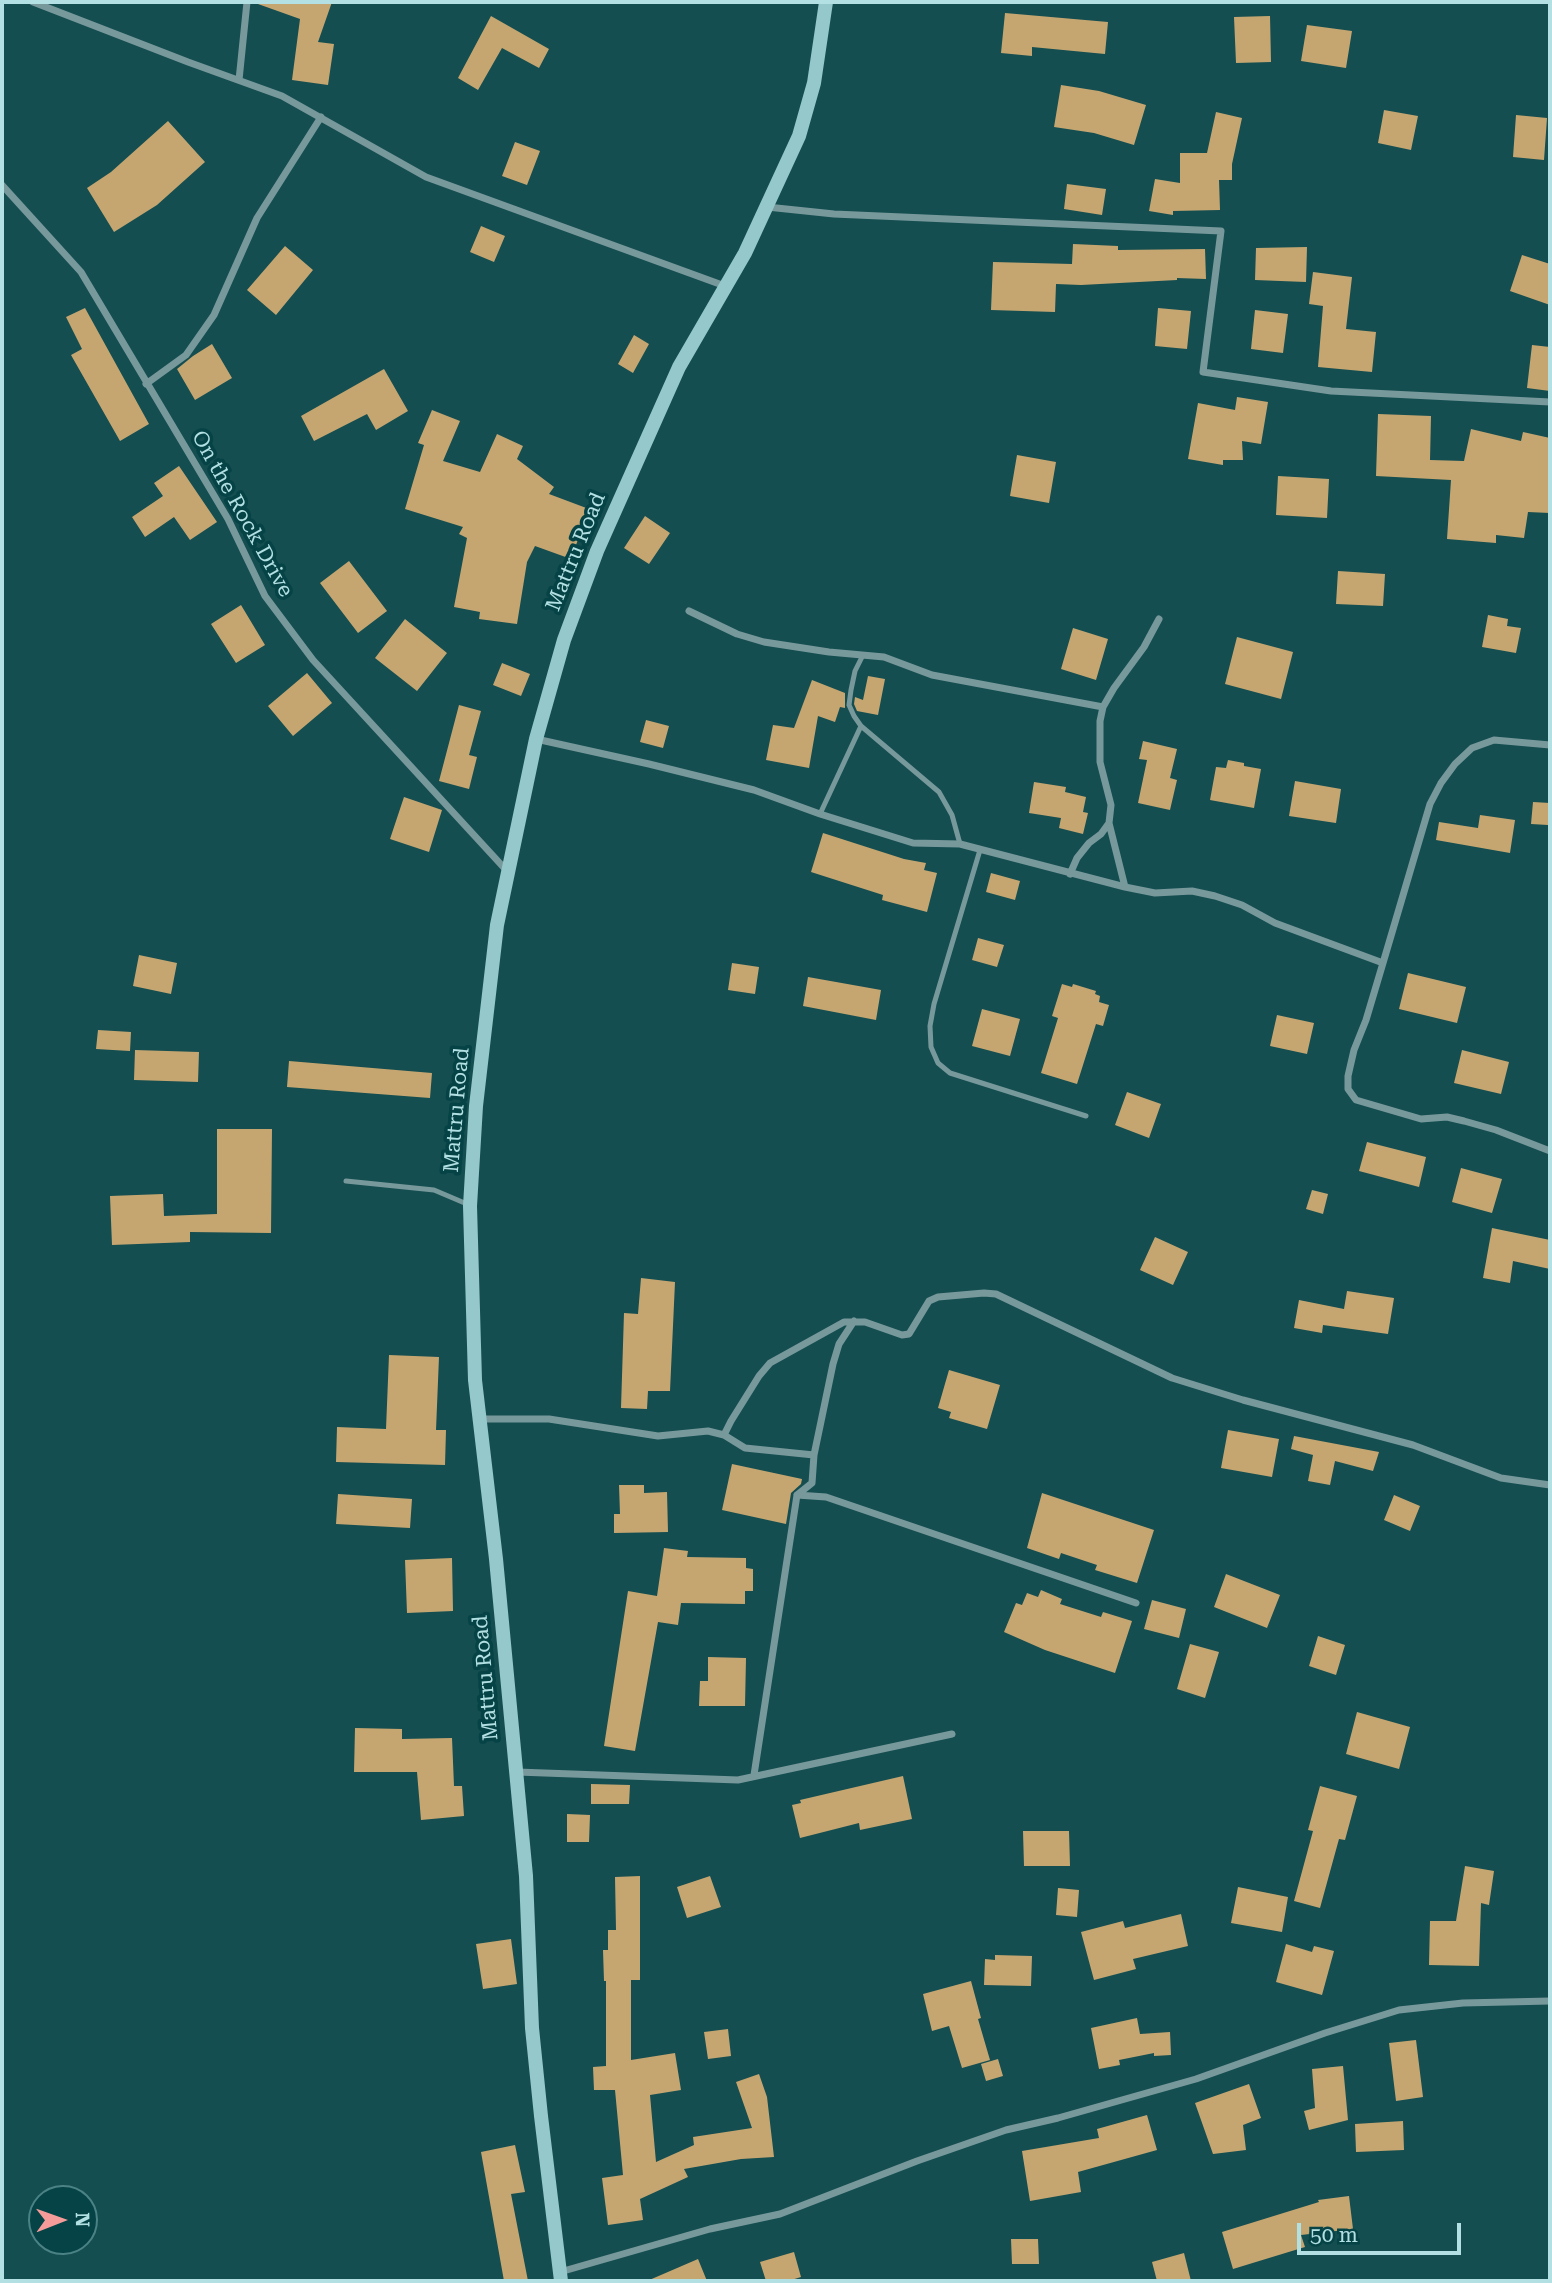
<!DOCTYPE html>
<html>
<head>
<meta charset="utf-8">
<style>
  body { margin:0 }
  #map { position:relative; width:1552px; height:2283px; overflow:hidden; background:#154e51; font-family:"Roboto Serif",serif }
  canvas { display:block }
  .frame { position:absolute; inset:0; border:4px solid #b3e0e3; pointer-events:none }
  .north { position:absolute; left:28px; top:2185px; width:70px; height:70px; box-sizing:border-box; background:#054346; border:2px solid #4b8285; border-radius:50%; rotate:89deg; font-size:19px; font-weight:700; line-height:28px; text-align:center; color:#b3e0e3 }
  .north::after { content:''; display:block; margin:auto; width:24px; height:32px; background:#f59b9a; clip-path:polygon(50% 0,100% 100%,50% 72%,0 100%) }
  .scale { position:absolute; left:1297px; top:2223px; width:164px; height:32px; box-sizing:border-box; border:4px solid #b3e0e3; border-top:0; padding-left:9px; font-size:21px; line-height:24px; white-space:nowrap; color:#b3e0e3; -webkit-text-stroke:5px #054346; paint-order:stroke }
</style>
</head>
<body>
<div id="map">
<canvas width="1552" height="2283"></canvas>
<div class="frame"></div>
<div class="north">N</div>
<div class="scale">50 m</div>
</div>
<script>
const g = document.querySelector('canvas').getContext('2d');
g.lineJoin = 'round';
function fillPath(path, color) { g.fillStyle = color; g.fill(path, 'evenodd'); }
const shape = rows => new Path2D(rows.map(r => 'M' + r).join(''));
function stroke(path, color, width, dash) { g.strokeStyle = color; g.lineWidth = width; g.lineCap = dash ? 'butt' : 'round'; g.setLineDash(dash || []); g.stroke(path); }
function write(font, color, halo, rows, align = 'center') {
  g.font = font + ' "Roboto Serif",serif'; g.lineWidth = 7; g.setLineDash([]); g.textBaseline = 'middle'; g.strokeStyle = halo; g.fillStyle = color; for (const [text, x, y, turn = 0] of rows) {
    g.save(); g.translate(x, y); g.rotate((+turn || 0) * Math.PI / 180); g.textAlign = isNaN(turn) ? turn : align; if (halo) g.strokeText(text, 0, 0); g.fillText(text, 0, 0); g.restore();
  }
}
fillPath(shape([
  [258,2,332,2,318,42,334,44,328,85,292,80,300,19,258,4],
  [1005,13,1108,22,1105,54,1032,47,1032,56,1001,53],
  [491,16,549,49,539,68,502,48,478,90,458,78],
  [1270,16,1271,62,1236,63,1234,17],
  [1307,25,1352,31,1346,68,1301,61],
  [1061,85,1099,91,1146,105,1134,145,1094,133,1054,127],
  [1384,110,1418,116,1411,150,1378,143],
  [1216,112,1242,118,1232,164,1232,180,1219,180,1220,210,1173,211,1173,215,1149,211,1155,179,1180,183,1180,153,1207,153],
  [1516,115,1547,118,1544,160,1513,157],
  [168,121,205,162,157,205,114,232,87,188,111,172],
  [515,142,540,151,527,185,502,176],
  [1067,184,1106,189,1102,215,1064,209],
  [481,226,505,236,494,262,470,252],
  [1073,244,1118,246,1118,250,1205,249,1206,279,1177,278,1177,280,1081,285,1056,284,1055,312,991,310,993,262,1072,264],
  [285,246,313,270,276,315,247,290],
  [1307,247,1306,282,1255,280,1256,248],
  [1522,255,1550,264,1550,305,1510,291],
  [1313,272,1352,277,1346,329,1376,332,1372,372,1318,367,1323,306,1309,304],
  [85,308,149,424,120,441,71,355,82,349,66,317],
  [1158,308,1191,311,1187,349,1155,346],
  [1255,310,1288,314,1283,353,1251,349],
  [634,335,649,344,633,373,618,364],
  [212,344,232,378,195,400,177,369,193,356],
  [1532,345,1550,347,1550,391,1527,388],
  [384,369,408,411,376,430,367,414,314,441,301,416],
  [1237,397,1268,402,1261,444,1242,441,1243,460,1223,460,1223,465,1188,459,1198,403,1235,410],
  [432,410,460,421,443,461,480,472,497,434,523,446,517,459,554,487,549,494,589,509,571,559,535,546,527,562,517,624,479,619,480,612,454,607,467,538,459,534,463,527,405,509,424,445,418,443],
  [1378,414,1431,416,1430,460,1464,461,1471,429,1521,441,1523,432,1550,438,1550,513,1528,512,1524,538,1496,535,1496,543,1447,539,1451,480,1376,476],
  [1017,455,1056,462,1049,503,1010,496],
  [179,466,217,522,190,540,174,517,145,537,132,517,163,496,154,483],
  [1278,476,1329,479,1327,518,1276,515],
  [645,516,670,533,649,564,624,548],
  [349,561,387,611,358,633,320,583],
  [1338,571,1385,574,1383,606,1336,604],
  [241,605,265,645,236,663,211,624],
  [1488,615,1508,619,1507,626,1521,628,1516,653,1482,647],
  [405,619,447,653,417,691,375,658],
  [1073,628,1108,639,1096,680,1061,669],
  [1237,637,1293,652,1281,699,1225,684],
  [502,663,530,674,521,696,493,685],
  [307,673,332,703,293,736,268,706],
  [868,676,885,679,878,715,857,711,854,704,855,697,863,700],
  [812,680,845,693,845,708,840,707,835,722,818,716,809,768,766,760,773,725,794,728],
  [459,705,481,711,469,755,477,757,469,789,439,781],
  [646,720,669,726,663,748,640,742],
  [1143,741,1177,749,1170,778,1177,780,1170,810,1138,803,1147,760,1139,759],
  [1228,760,1244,763,1244,766,1261,769,1254,808,1210,800,1216,767,1226,768],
  [1295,781,1341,789,1336,823,1289,816],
  [1034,782,1066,787,1065,792,1086,797,1083,812,1088,813,1083,834,1059,828,1061,818,1029,813],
  [404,797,442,810,429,852,390,839],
  [1533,802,1550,803,1548,825,1531,824],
  [1480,815,1515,820,1510,853,1436,840,1439,822,1478,828],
  [823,833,904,859,926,863,924,870,937,873,927,912,882,900,883,895,811,872],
  [991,873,1020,881,1015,900,986,892],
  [978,938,1004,945,997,967,972,960],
  [139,955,177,963,171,994,133,986],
  [732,963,759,967,755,994,728,990],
  [1408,973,1466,987,1457,1023,1399,1009],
  [808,977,881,990,876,1020,803,1006],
  [1062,984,1072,987,1073,984,1096,991,1095,994,1100,996,1099,1002,1109,1005,1103,1026,1096,1024,1077,1084,1041,1073,1058,1018,1052,1016],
  [982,1009,1020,1019,1010,1056,972,1046],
  [1277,1015,1314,1023,1307,1054,1270,1046],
  [98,1030,131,1032,130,1051,96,1049],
  [135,1050,199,1052,198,1082,134,1080],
  [1462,1050,1509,1062,1501,1094,1454,1083],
  [289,1061,432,1073,430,1098,287,1087],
  [1127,1092,1161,1104,1149,1138,1115,1125],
  [217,1129,272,1129,271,1233,190,1232,190,1242,112,1245,110,1196,163,1194,164,1216,217,1214],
  [1367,1142,1426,1157,1419,1187,1359,1171],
  [1461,1168,1502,1179,1492,1213,1452,1202],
  [1312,1190,1328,1194,1323,1214,1306,1209],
  [1492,1228,1550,1240,1550,1269,1513,1261,1510,1283,1483,1278],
  [1155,1237,1188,1252,1173,1285,1140,1270],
  [641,1278,675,1282,670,1391,648,1391,647,1409,621,1408,624,1313,638,1314],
  [1347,1291,1394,1298,1388,1334,1323,1325,1322,1333,1294,1328,1299,1300,1344,1309],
  [389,1355,439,1357,436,1430,446,1430,445,1465,336,1462,337,1427,386,1429],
  [949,1370,1000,1385,987,1429,949,1418,951,1412,938,1408],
  [1228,1430,1279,1439,1272,1477,1221,1468],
  [1294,1436,1379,1452,1373,1471,1335,1461,1330,1485,1308,1481,1313,1455,1291,1449],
  [732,1464,802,1479,801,1484,791,1493,786,1524,722,1510],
  [619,1485,644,1485,644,1493,667,1492,668,1532,614,1533,614,1514,620,1514],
  [1042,1493,1154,1530,1137,1583,1095,1570,1097,1565,1061,1553,1059,1559,1027,1548],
  [338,1494,412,1499,410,1528,336,1524],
  [1394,1495,1420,1506,1410,1531,1384,1520],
  [664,1548,688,1551,687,1557,746,1558,746,1568,753,1569,753,1591,745,1591,745,1604,681,1603,678,1625,658,1622,635,1751,604,1746,628,1591,657,1596],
  [452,1558,453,1611,407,1613,405,1560],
  [1226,1574,1280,1595,1267,1628,1214,1607],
  [1041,1590,1062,1599,1060,1604,1101,1617,1103,1612,1132,1621,1115,1673,1045,1650,1004,1632,1016,1603,1022,1605,1027,1593,1038,1597],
  [1152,1600,1186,1609,1179,1638,1144,1629],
  [1318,1636,1345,1645,1336,1675,1309,1666],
  [1190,1644,1219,1652,1205,1698,1177,1689],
  [708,1657,746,1658,745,1706,699,1706,700,1681,708,1681],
  [1357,1712,1410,1727,1399,1769,1346,1754],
  [355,1728,402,1729,402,1739,452,1738,454,1786,462,1786,464,1816,421,1820,417,1772,354,1772],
  [903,1776,912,1819,860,1830,859,1823,800,1838,792,1805,801,1803,800,1800],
  [591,1784,630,1785,629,1804,591,1804],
  [1320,1786,1357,1796,1345,1840,1339,1839,1320,1908,1294,1901,1313,1831,1308,1830],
  [567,1814,590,1815,589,1842,567,1842],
  [1023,1831,1069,1831,1070,1866,1024,1866],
  [1465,1866,1494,1871,1489,1905,1481,1903,1479,1966,1429,1965,1430,1921,1456,1921],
  [640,1876,640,1980,631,1980,631,2060,675,2053,681,2090,650,2095,656,2162,694,2145,693,2137,752,2128,736,2082,759,2074,767,2097,774,2157,741,2159,684,2169,688,2177,640,2199,643,2220,608,2225,602,2178,623,2175,615,2090,594,2090,593,2067,606,2066,606,1981,604,1981,603,1950,608,1950,608,1930,616,1930,615,1877],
  [710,1876,721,1907,687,1918,677,1887],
  [1238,1887,1288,1897,1282,1932,1231,1923],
  [1058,1888,1079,1890,1077,1917,1056,1915],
  [1181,1914,1188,1946,1133,1959,1136,1969,1094,1980,1081,1932,1123,1921,1125,1928],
  [511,1939,517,1984,483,1989,476,1944],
  [1286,1944,1312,1952,1314,1946,1334,1951,1322,1995,1276,1982],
  [995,1955,1032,1956,1031,1986,984,1985,985,1959,995,1960],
  [971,1981,981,2018,978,2019,990,2060,962,2068,949,2026,932,2031,923,1994],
  [1137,2018,1140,2034,1170,2032,1171,2055,1154,2056,1154,2053,1119,2060,1120,2065,1099,2069,1091,2028],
  [728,2029,731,2056,708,2059,704,2032],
  [1416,2040,1423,2097,1396,2101,1389,2043],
  [998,2059,1003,2076,986,2081,981,2064],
  [1343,2066,1348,2120,1309,2130,1304,2111,1315,2108,1312,2069],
  [1249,2084,1261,2118,1243,2125,1246,2150,1213,2154,1195,2103],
  [1147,2115,1157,2150,1078,2172,1081,2192,1030,2201,1022,2151,1099,2138,1097,2129],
  [1403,2121,1404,2150,1356,2152,1355,2124],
  [515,2145,525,2192,511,2194,528,2281,504,2281,481,2152],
  [1349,2196,1353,2229,1301,2235,1305,2247,1233,2269,1222,2232,1319,2202,1318,2200],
  [1011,2239,1038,2239,1039,2264,1012,2264],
  [794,2252,801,2277,788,2281,766,2281,760,2262],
  [1184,2253,1191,2281,1157,2281,1152,2262],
  [698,2259,707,2281,647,2281]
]), '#c6a670');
stroke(shape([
  [863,655,855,671,851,690,849,705,854,716,861,726,939,792,952,815,960,844],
  [820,814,861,726],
  [980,850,934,1004,930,1026,931,1047,938,1063,950,1073,1086,1116],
  [346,1181,434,1190,467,1204]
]), '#78999b', 5);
stroke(shape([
  [33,2,188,62,282,96,426,177,725,286],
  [239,80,247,2],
  [2,185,81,272,228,519,265,596,313,660,507,871],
  [767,207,834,214,1221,231,1203,372,1331,391,1550,402],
  [146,384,186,355,214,315,257,218,321,117],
  [689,611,737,634,764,642,829,652,884,657,932,675,1103,707,1114,688,1144,647,1159,619],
  [536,739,649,764,754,790,820,814,913,843,960,844,1125,887,1155,893,1192,891,1215,896,1242,905,1275,923,1383,963,1366,1020,1354,1050,1348,1076,1348,1089,1356,1100,1421,1119,1447,1117,1464,1121,1496,1130,1550,1151],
  [1109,823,1125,887],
  [1070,874,1077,858,1089,843,1101,834,1109,823,1111,805,1100,762,1100,721,1103,707],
  [1383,963,1430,804,1441,783,1455,764,1472,748,1494,740,1550,745],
  [480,1419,549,1419,658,1436,708,1431,724,1435,731,1421,759,1376,770,1363,844,1322,865,1322,902,1335,909,1334,929,1301,938,1297,984,1293,996,1294,1172,1378,1243,1400,1413,1445,1501,1478,1550,1485],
  [724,1435,745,1448,814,1455,812,1483,797,1495,826,1497,1136,1603],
  [814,1455,833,1364,839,1344,854,1321],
  [517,1772,738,1780,952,1734],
  [754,1775,797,1495],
  [560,2272,710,2229,780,2214,917,2161,1006,2130,1058,2118,1196,2079,1325,2033,1399,2010,1463,2003,1550,2001]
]), '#78999b', 7);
stroke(shape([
  [561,2281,541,2116,532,2028,526,1876,496,1559,475,1380,470,1206,476,1106,497,925,536,739,564,640,597,551,679,367,745,253,799,136,814,83,826,2]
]), '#94c8cb', 14);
write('21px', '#b3e0e3', '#054346', [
  ["On the Rock Drive",242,514,61],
  ["Mattru Road",576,552,-68],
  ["Mattru Road",457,1110,-85],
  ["Mattru Road",486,1678,-95]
]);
</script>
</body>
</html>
